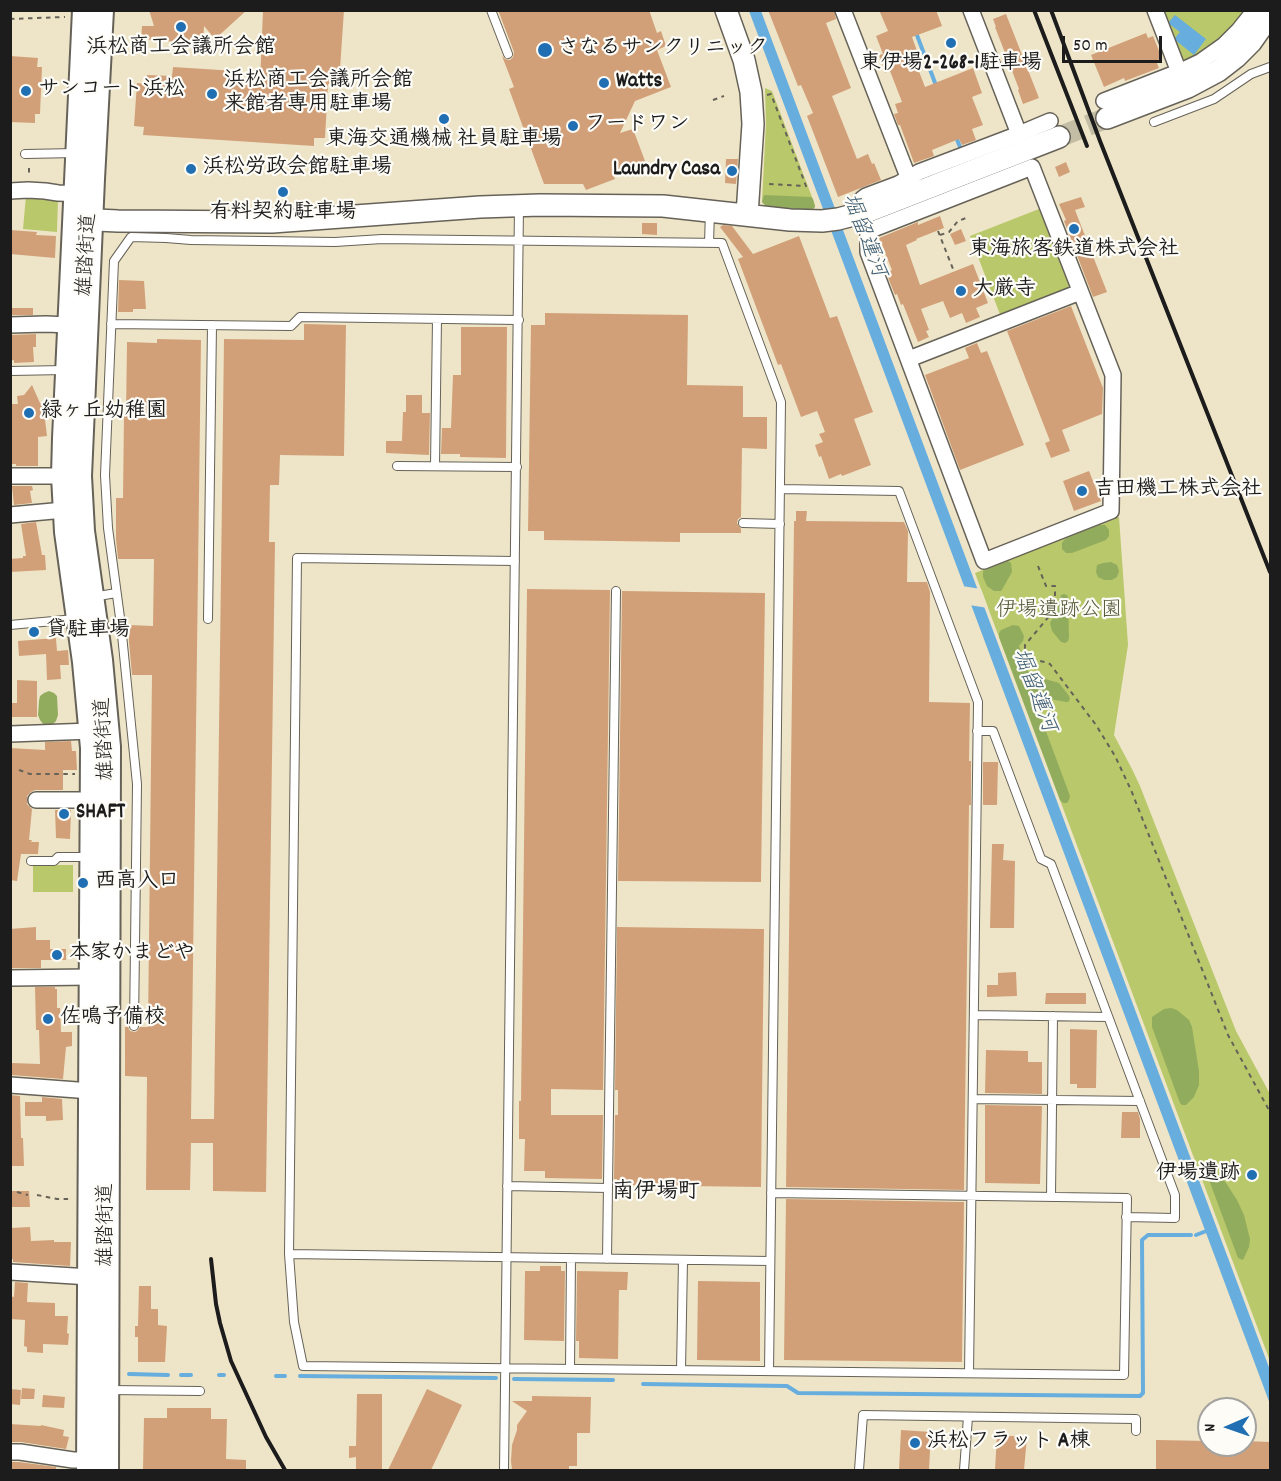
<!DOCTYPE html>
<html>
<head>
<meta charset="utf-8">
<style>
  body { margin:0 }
  #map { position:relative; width:1281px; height:1481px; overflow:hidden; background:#eee5c8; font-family:Dekko,sans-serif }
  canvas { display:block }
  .frame { position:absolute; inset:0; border:12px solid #1c1c1c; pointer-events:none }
  .north { position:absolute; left:1197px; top:1397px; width:60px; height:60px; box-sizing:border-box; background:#fdfcf7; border:2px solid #a3a29f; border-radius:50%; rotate:268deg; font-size:16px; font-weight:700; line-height:24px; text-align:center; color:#1c1c1c }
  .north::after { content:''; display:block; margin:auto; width:21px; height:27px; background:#1f6fb2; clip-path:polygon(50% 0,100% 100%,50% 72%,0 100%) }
  .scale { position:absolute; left:1062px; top:36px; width:100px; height:27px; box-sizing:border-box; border:3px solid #1c1c1c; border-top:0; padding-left:8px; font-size:18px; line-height:21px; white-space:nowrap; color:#1c1c1c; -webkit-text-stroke:4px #fdfcf7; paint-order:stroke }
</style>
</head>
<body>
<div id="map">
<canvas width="1281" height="1481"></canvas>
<div class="frame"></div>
<div class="north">N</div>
<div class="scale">50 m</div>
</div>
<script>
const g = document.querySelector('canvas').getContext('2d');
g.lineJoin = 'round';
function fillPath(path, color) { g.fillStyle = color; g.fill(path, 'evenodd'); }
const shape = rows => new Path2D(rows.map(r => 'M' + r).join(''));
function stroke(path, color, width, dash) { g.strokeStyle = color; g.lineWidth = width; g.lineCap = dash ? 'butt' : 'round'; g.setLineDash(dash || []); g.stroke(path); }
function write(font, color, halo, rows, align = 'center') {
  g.font = font + ' Dekko,"Klee One",sans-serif'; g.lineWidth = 4.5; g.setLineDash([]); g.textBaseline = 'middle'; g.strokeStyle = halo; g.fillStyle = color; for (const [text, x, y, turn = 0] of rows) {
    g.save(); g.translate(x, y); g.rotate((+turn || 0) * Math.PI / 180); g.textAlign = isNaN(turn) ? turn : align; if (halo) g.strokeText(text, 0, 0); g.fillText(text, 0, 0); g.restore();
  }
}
fillPath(shape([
  [1162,11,1245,11,1233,25,1219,39,1204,50,1186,60,1181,58],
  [765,88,772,91,815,205,815,207,812,210,766,206,762,202,766,124],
  [26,196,58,199,57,232,23,229],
  [1039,209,1069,286,1067,291,1001,317,970,236],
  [1119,517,1128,645,1114,735,1132,769,1140,786,1236,1031,1270,1094,1270,1361,975,573],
  [33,865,73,865,73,892,33,892]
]), '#b8c86a');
fillPath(shape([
  [764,195,811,197,813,199,815,207,812,210,806,210,766,206,762,202],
  [1099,525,1105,525,1109,530,1109,536,1106,540,1072,553,1066,553,1062,549,1062,543,1066,538],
  [1008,561,1011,563,1012,572,1003,588,1001,591,994,591,987,586,983,577,983,571],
  [1111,562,1117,565,1119,571,1117,577,1112,580,1104,580,1098,577,1096,572,1097,565,1103,563],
  [1064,594,1067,595,1068,598,1069,638,1068,641,1065,643,1061,642,1052,631,1050,623,1057,611,1060,598,1061,595],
  [1013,625,1019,626,1024,636,1023,641,1019,646,1020,649,1028,671,1031,675,1059,683,1069,696,1070,699,1068,702,1066,702,1039,697,1036,697,1034,699,1070,796,1069,800,1067,803,1063,803,1060,800,999,637,999,633,1001,630],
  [49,691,54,693,57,696,58,715,56,721,53,724,48,726,43,724,40,720,38,715,39,701,40,696,44,693],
  [1171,1008,1177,1010,1189,1020,1192,1027,1199,1071,1199,1085,1194,1097,1186,1105,1182,1105,1180,1103,1152,1027,1152,1017,1164,1009],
  [1208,1164,1226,1183,1237,1200,1244,1215,1250,1239,1249,1247,1243,1260,1238,1258,1205,1169,1206,1165]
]), '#92ac5e');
fillPath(shape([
  [749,11,761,11,1270,1370,1270,1404],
  [1175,15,1206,39,1194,55,1174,39,1180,32,1168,23]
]), '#67aede');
fillPath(shape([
  [962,586,981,589,988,608,969,605]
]), '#eee5c8');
stroke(shape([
  [915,30,937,88],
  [956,137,960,147],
  [1196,1235,1209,1230],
  [129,1374,168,1375],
  [181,1375,191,1375],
  [219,1375,224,1375],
  [276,1376,285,1376],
  [300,1376,496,1378],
  [514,1379,613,1380],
  [643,1384,787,1386,798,1393,1140,1396,1143,1393,1142,1240,1148,1235,1191,1235]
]), '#67aede', 4);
fillPath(shape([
  [149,10,247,10,215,39,204,26,203,44,141,39,142,26,154,26],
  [263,10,344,10,339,84,328,84,325,138,314,138,314,146,143,135,144,127,134,126,137,83,147,84,147,75,172,76,173,67,236,71,235,81,260,83],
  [498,10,649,10,657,33,661,31,666,46,657,50,671,87,635,101,620,133,633,129,645,161,613,174,615,179,586,190,583,184,544,184,509,89,514,87,502,56,505,59,510,60,513,57,514,52],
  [768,10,834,10,836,19,826,23,851,88,832,96,857,159,868,154,872,164,874,163,881,180,838,197,807,116,813,113,801,85,798,86],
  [879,10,936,10,942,26,912,37,920,59,915,61,925,87,973,68,982,93,972,97,983,125,972,129,976,140,962,145,959,139,932,150,934,156,914,163,900,125,898,125,894,114,898,113,895,104,902,102,890,71,885,73,879,55,883,54,876,36,888,31],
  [1006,14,1039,98,1023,104,1018,90,1019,89,995,27,996,27,993,19],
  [1146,33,1148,38,1153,36,1162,58,1156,61,1159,68,1125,81,1124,78,1104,87,1091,55],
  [10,56,38,58,37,67,42,67,40,114,35,114,35,123,10,122],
  [726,159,738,159,736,184,725,183],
  [1066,162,1070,172,1059,177,1055,167],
  [1081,197,1085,207,1075,210,1107,292,1093,297,1064,221,1066,220,1059,204],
  [940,216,944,228,916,239,917,240,906,245,920,285,973,264,988,303,976,308,980,317,966,323,962,313,950,318,943,301,921,309,929,330,926,331,929,337,918,342,903,304,901,305,897,294,895,295,887,275,889,274,888,272,892,270,879,238,918,222,918,225],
  [642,223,657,223,657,235,642,234],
  [723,225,732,226,753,254,799,236,830,318,837,316,873,412,854,419,871,465,842,476,841,474,829,479,821,456,819,457,815,445,823,442,819,434,825,432,817,411,801,417,781,364,778,365,738,259,743,257,720,227],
  [961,229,966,241,955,245,950,234],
  [10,230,37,232,36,235,56,236,55,258,10,254],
  [119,280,144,281,146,309,133,309,133,312,118,312],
  [1071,306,1103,388,1102,414,1062,430,1070,451,1051,458,1045,443,1050,441,1007,331],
  [10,308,33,308,33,315,10,315],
  [545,313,688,315,687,385,743,386,743,417,767,417,767,449,742,448,741,517,738,519,737,523,741,529,741,533,680,533,680,542,544,540,544,531,528,531,531,325,545,325],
  [304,324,346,325,344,456,280,455,279,485,270,485,269,542,275,542,266,1192,213,1191,213,1143,191,1143,190,1190,146,1190,147,1077,125,1076,125,1027,128,1027,130,1031,135,1032,137,1031,140,1027,148,1027,152,675,132,675,129,642,129,625,153,626,154,559,118,559,116,539,116,498,123,498,124,414,126,414,127,342,157,343,157,339,201,340,191,1119,214,1119,224,339,304,340],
  [461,327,507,327,506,458,460,457,460,454,441,454,442,428,451,428,453,375,461,375],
  [36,334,36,347,33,347,34,362,14,363,14,360,10,361,10,335],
  [977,343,981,353,987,351,1024,445,960,470,925,375,969,358,965,348],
  [32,385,40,403,43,403,47,436,38,437,38,466,16,466,16,464,10,464,10,404,18,404,17,396,24,395],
  [406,395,422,395,422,413,430,413,429,455,386,453,386,441,402,441,403,412,406,412],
  [1089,471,1101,501,1074,511,1063,481],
  [12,486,32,486,33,490,30,491,32,503,14,505],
  [796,511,807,511,806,521,904,522,908,531,907,582,927,582,930,592,929,702,970,703,969,761,971,761,971,805,969,805,964,1190,786,1187,794,521,796,521],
  [36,522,42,555,45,555,46,570,10,572,10,559,23,558,23,556,26,556,21,524],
  [527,589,610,590,603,1090,551,1089,551,1115,603,1115,602,1179,545,1178,545,1171,524,1171,525,1139,519,1139,519,1101,521,1101],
  [622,591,765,593,761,882,618,881],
  [56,638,57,651,68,650,69,665,60,665,61,679,47,680,46,654,19,656,18,641],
  [17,680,37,681,37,717,10,717,10,703,17,703],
  [71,741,72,751,76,751,77,770,63,770,63,790,35,790,31,792,27,796,27,804,32,809,29,840,32,840,31,842,39,842,38,854,21,854,17,881,10,880,12,798,10,798,10,748,45,750,45,742],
  [983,762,998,762,997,805,983,805],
  [55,810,71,810,70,839,56,838],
  [992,844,1004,844,1003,860,1015,861,1014,928,990,928],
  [36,927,36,940,50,940,50,949,66,949,66,960,41,960,41,968,10,968,10,929],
  [617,927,764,929,761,1187,617,1185,617,1179,614,1179,615,1115,618,1115,618,1090,615,1090],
  [1016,972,1017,996,987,997,987,985,998,985,998,973],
  [35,987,55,987,55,989,57,989,57,1008,60,1008,61,1032,72,1032,72,1046,66,1047,63,1079,11,1075,12,1063,40,1064,39,1030,36,1030],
  [1046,993,1086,993,1086,1004,1045,1004],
  [1070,1029,1097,1030,1096,1088,1077,1088,1077,1084,1070,1084],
  [986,1050,1028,1051,1028,1062,1042,1062,1042,1094,985,1093],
  [10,1095,20,1096,21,1138,23,1138,24,1166,10,1166],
  [42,1097,62,1099,63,1120,46,1121,46,1116,25,1116,25,1102,42,1102],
  [985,1105,1042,1106,1040,1184,985,1183],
  [1122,1112,1138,1112,1140,1119,1140,1138,1121,1138],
  [10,1191,29,1191,30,1207,10,1207],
  [786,1199,964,1202,962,1362,784,1360],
  [30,1227,31,1241,54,1240,54,1242,71,1242,70,1266,13,1262,13,1259,10,1259,10,1228],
  [540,1266,561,1266,561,1271,565,1271,564,1341,524,1340,525,1271,540,1271],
  [577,1271,628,1272,627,1290,619,1290,618,1359,579,1358,579,1341,576,1341],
  [698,1281,760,1282,760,1361,697,1360],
  [15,1282,28,1283,27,1302,55,1303,55,1316,68,1316,67,1333,69,1334,68,1345,43,1344,43,1353,27,1352,27,1347,24,1346,25,1320,10,1319,10,1296,14,1297],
  [139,1286,151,1286,151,1309,158,1309,158,1325,167,1326,165,1362,138,1362,138,1337,135,1337,135,1326,138,1326],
  [22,1388,35,1389,34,1399,21,1399],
  [10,1389,21,1390,20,1405,10,1404],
  [427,1389,462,1405,431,1470,388,1470],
  [357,1394,382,1394,382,1470,356,1470,356,1457,349,1458,349,1446,356,1446],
  [43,1395,65,1397,64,1408,42,1407],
  [532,1396,591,1397,590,1433,577,1433,577,1466,569,1466,569,1470,512,1470,511,1461,512,1445,517,1430,517,1425,527,1411,512,1401,532,1401],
  [167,1408,211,1408,211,1419,227,1419,226,1459,246,1460,246,1470,143,1470,144,1418,167,1418],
  [10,1424,41,1426,41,1425,64,1430,63,1436,69,1437,66,1449,21,1442,10,1442],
  [901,1430,931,1432,929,1470,899,1470],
  [997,1435,1027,1437,1024,1470,995,1470],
  [1156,1440,1209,1441,1209,1445,1245,1445,1245,1441,1270,1442,1270,1470,1156,1470],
  [10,1462,19,1462,56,1467,56,1470,10,1470]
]), '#d2a078');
stroke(shape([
  [1059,137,1107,118]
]), '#c4bda6', 21, [21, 10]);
const lane = shape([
  [491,10,508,54],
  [1154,122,1214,99,1251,74,1270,67],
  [25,154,76,153],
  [709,243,710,211],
  [111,324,291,326,300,317,519,320],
  [10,371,65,370],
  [397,466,517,467],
  [435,466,437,319],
  [780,489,899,491,978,702,969,1373],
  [743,523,780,524],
  [515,561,297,558,289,1254,294,1322,303,1366,1124,1375,1127,1198,771,1193],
  [93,597,116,593],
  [208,619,212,325],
  [10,625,75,619],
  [977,731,993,731,1041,859,1051,864,1175,1195,1175,1218,1126,1217],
  [31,861,54,861,58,857,88,857],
  [974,1015,1108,1017],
  [134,1026,137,784,121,625,108,528,105,475,114,261,131,237,166,238,191,240,335,242,382,239,722,243,781,402,769,1371],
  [973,1099,1140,1101],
  [507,1186,608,1188],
  [1051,1197,1053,1016],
  [289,1254,770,1261],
  [607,1259,616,591],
  [570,1369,571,1258],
  [681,1370,683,1260],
  [109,1390,200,1391],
  [504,1470,519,206],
  [859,1470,863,1415,1136,1419,1136,1431],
  [964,1470,968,1417]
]);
const street = shape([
  [843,10,912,187],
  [1155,10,1179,72],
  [1104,101,1181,71,1200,62,1224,45,1239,30,1255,10],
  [1019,134,1050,121],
  [10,191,28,190,45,191,58,193,83,194],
  [868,231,1032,167,1113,375,1111,511,984,561,868,252,868,231,859,209,862,199,866,196,898,184,919,172,1019,134,971,10],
  [10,325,46,324,69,325],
  [909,359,1080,292],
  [10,476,63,476],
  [10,515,64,510],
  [10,734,91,731],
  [36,800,92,800],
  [10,978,91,977],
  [10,1085,91,1091],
  [10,1272,90,1277],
  [10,1452,20,1452,73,1460,89,1460]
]);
const secondary = shape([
  [726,10,744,60,751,92,753,124,747,215],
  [1107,118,1188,87,1218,71,1236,57,1251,42,1270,15],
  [75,219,118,221,272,222,480,207,540,205,663,206,790,220,822,221,838,219,869,211,1059,137]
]);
const primary = shape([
  [84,10,64,438,63,476,66,532,84,662,92,748,88,1470],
  [102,10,93,179,80,476,83,531,101,660,109,747,107,1470]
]);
stroke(lane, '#666258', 10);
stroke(street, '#666258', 18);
stroke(secondary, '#666258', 24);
stroke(primary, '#666258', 26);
stroke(shape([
  [10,19,65,17],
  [767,95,771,94,806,186,767,184],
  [713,100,724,96],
  [29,168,29,177],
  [938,231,953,269],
  [940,235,949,232,958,221,966,218],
  [1038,566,1046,586,1055,586,1055,605,1051,614,1025,645,1025,653,1030,659,1045,662,1050,664,1096,725,1115,756,1131,790,1228,1035,1270,1112],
  [19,770,30,774,75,774],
  [17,1192,28,1195],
  [37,1195,57,1199,72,1199]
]), '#666258', 2, [4.5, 4.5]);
stroke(lane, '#fff', 8);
stroke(street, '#fff', 15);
stroke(secondary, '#fff', 21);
stroke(primary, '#fff', 22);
stroke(shape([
  [1034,10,1087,146],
  [1051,10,1100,141,1270,572],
  [211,1259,216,1304,220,1323,231,1361,266,1437,285,1470]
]), '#1c1c1c', 4);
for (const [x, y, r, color] of [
  [181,27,6,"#1f6fb2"],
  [951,43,6,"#1f6fb2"],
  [545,50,8,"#1f6fb2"],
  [604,83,6,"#1f6fb2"],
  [26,91,6,"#1f6fb2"],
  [212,94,6,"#1f6fb2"],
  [444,119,6,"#1f6fb2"],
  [573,126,6,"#1f6fb2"],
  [191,169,6,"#1f6fb2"],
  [732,171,6,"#1f6fb2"],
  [283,192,6,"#1f6fb2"],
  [1074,229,6,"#1f6fb2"],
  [961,291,6,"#1f6fb2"],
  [29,413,6,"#1f6fb2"],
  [1082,491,6,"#1f6fb2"],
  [34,632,6,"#1f6fb2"],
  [64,814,6,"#1f6fb2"],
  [83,883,6,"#1f6fb2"],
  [57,955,6,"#1f6fb2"],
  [48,1019,6,"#1f6fb2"],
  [1252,1175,6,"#1f6fb2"],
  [915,1443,6,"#1f6fb2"]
]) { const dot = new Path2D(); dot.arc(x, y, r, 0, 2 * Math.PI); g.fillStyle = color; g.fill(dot); stroke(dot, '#fdfcf7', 2); }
write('bold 21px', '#1c1c1c', '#fdfcf7', [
  ["浜松商工会議所会館",181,49,"center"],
  ["さなるサンクリニック",558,50],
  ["東伊場2-268-1駐車場",951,65,"center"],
  ["浜松商工会議所会館",224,82],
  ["来館者専用駐車場",224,106],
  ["Watts",616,83],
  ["サンコート浜松",38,91],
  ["フードワン",585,126],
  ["東海交通機械 社員駐車場",444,141,"center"],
  ["浜松労政会館駐車場",203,169],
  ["Laundry Casa",720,171,"right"],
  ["有料契約駐車場",283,214,"center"],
  ["東海旅客鉄道株式会社",1074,251,"center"],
  ["大厳寺",973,291],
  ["緑ヶ丘幼稚園",41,413],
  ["吉田機工株式会社",1094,491],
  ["貸駐車場",46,632],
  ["SHAFT",76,814],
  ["西高入口",95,883],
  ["本家かまどや",69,955],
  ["佐鳴予備校",60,1019],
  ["伊場遺跡",1240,1175,"right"],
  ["浜松フラット A棟",927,1443]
], 'left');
write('21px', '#1c1c1c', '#fdfcf7', [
  ["雄踏街道",89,255,-87],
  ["雄踏街道",107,739,-93],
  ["雄踏街道",108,1225,-90]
]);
write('21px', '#535837', '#fdfcf7', [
  ["伊場遺跡公園",1059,612]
]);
write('italic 22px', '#3e5e73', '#fdfcf7', [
  ["堀留運河",862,236,69],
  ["堀留運河",1032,691,69]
]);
write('bold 22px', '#1c1c1c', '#fdfcf7', [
  ["南伊場町",656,1194]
]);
</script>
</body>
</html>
